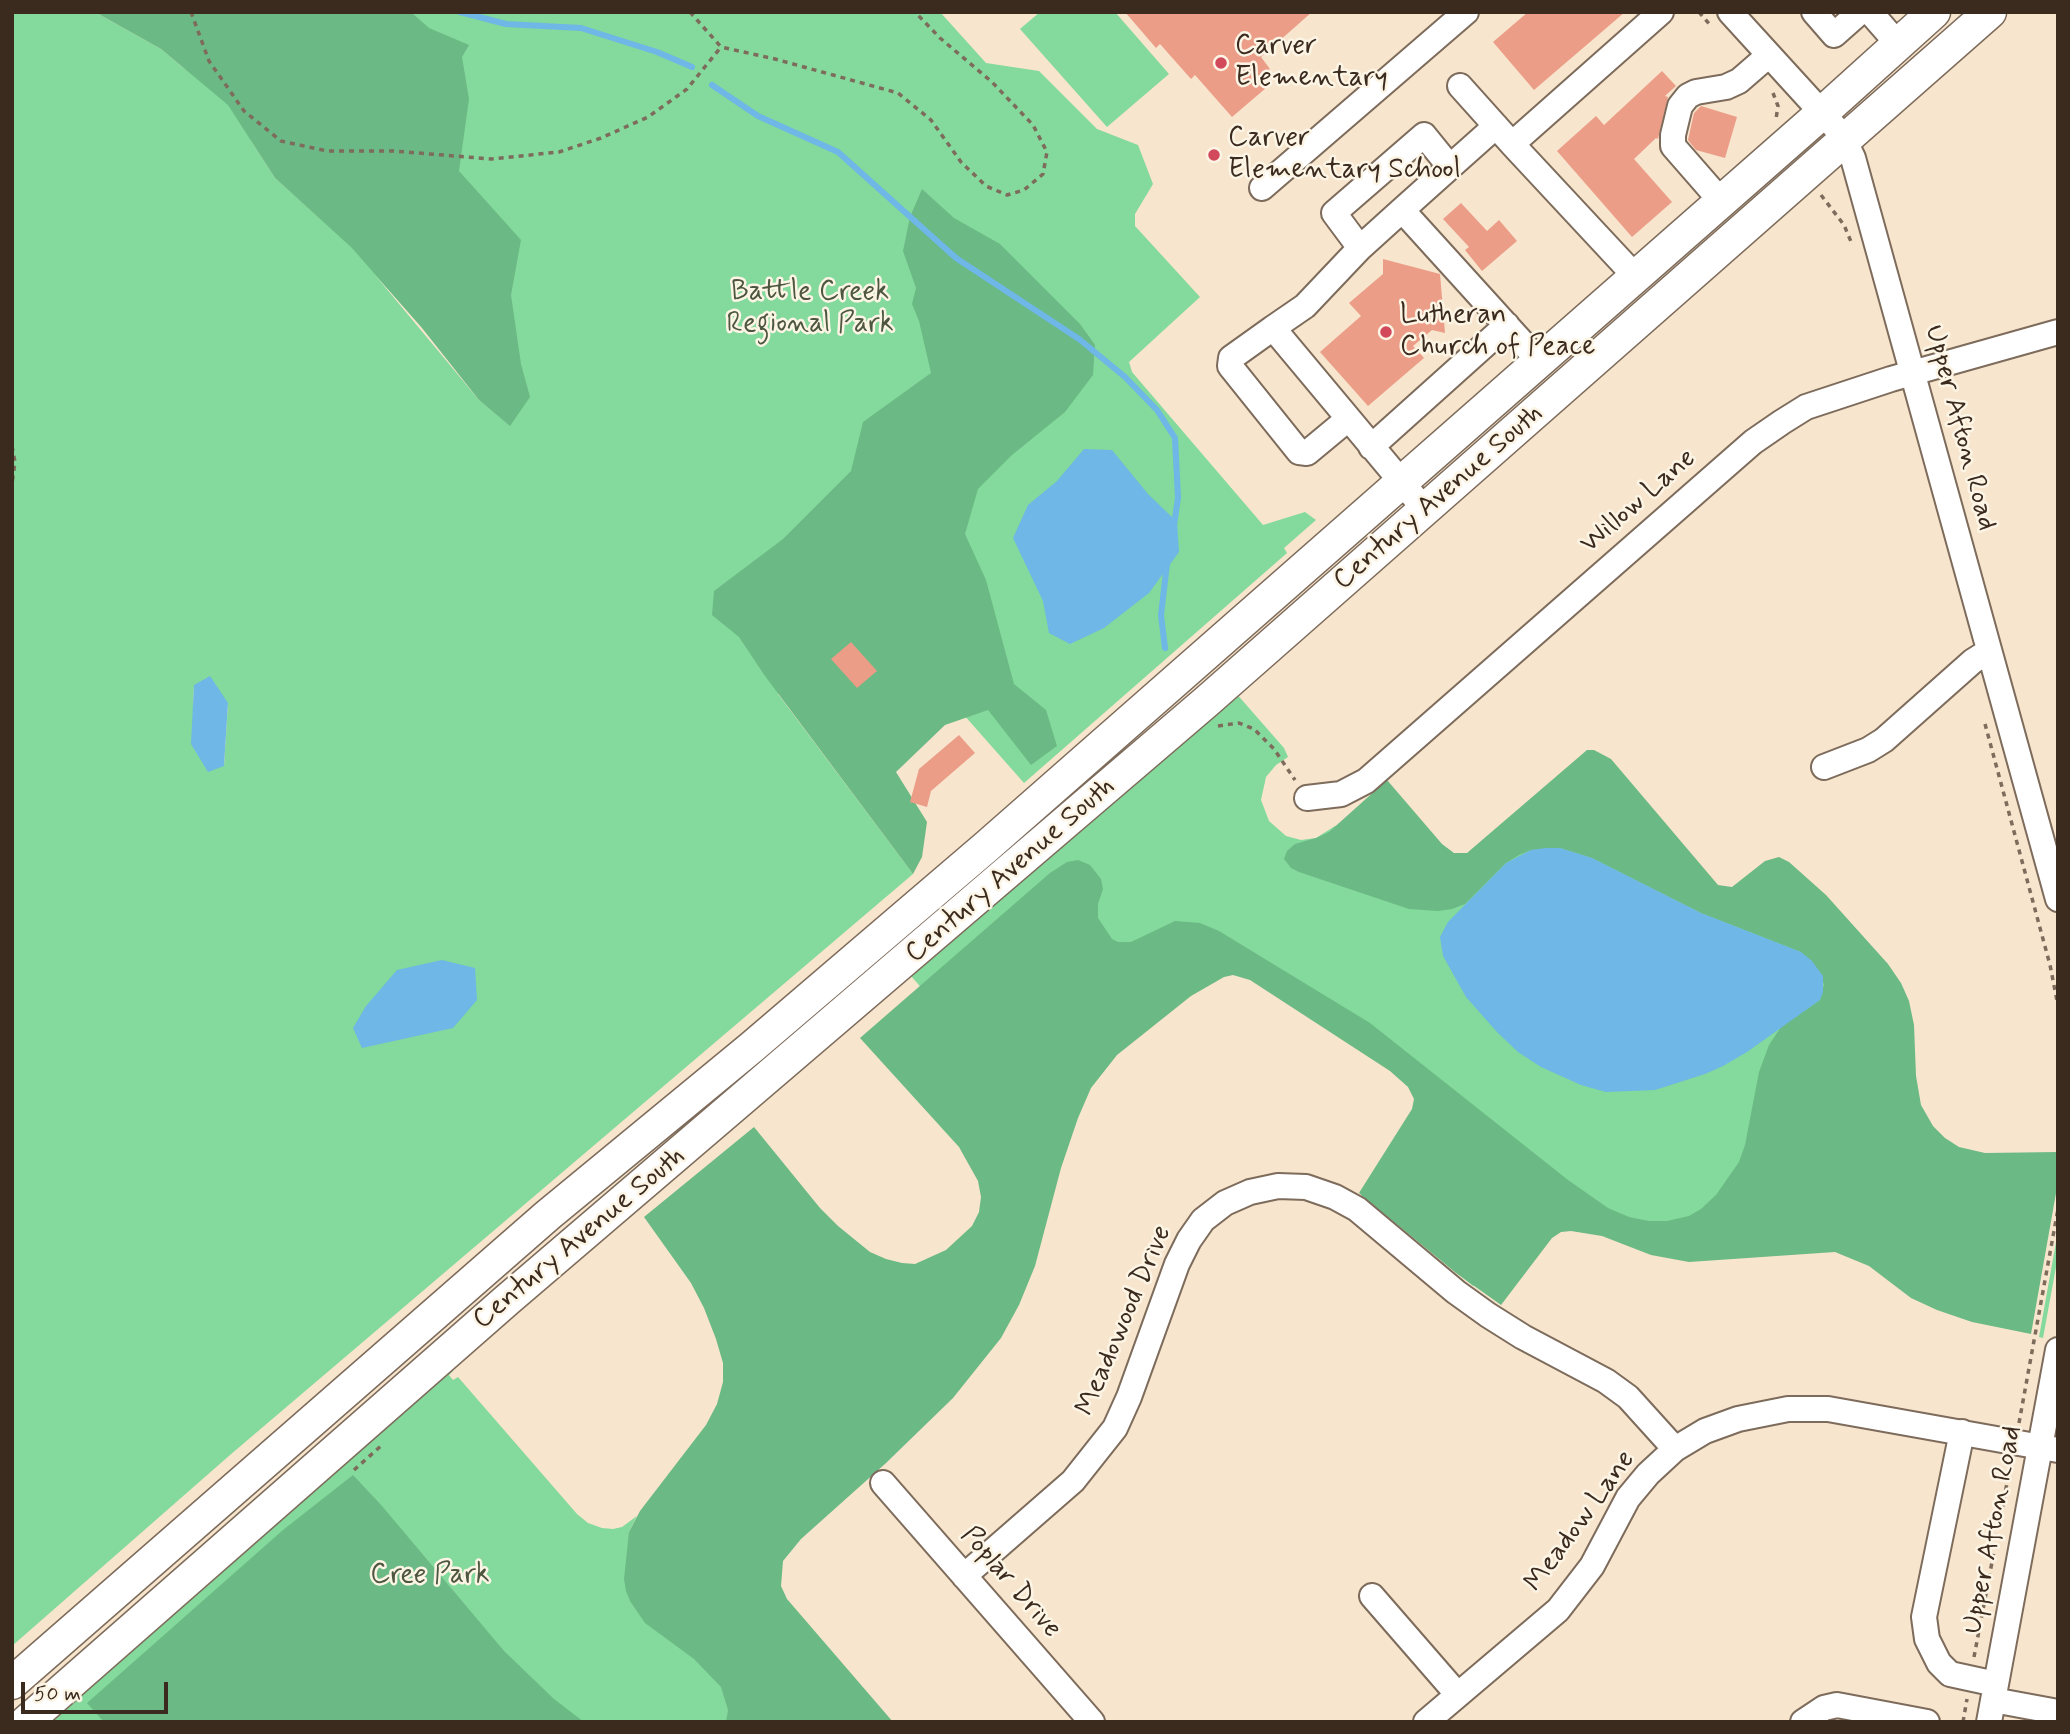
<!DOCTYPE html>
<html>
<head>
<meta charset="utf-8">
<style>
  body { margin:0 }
  #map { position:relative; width:2070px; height:1734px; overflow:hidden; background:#f7e5cd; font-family:Mynerve,sans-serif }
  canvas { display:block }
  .frame { position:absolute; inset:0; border:14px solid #3b2a1e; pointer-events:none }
  .scale { position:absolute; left:21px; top:1682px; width:147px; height:32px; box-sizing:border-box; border:4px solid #3b2a1e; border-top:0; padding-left:9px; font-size:21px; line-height:24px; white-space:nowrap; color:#3b2a1e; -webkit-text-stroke:5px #fcf5e5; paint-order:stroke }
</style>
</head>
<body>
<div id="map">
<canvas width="2070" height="1734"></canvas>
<div class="frame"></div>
<div class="scale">50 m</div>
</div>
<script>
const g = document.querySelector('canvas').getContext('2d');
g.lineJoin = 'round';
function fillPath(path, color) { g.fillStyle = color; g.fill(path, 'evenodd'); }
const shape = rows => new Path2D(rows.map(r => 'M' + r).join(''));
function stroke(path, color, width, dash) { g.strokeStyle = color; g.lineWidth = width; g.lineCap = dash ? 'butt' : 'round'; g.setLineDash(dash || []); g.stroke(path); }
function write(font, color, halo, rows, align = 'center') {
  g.font = font + ' Mynerve,sans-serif'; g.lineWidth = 5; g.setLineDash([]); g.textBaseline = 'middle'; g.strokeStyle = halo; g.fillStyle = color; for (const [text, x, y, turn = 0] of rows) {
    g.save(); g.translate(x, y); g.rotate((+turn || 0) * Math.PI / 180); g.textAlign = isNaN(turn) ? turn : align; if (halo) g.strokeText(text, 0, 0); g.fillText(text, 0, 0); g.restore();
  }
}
fillPath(shape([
  [12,12,95,12,161,49,186,70,134,12,940,12,986,63,1039,71,1097,129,1138,145,1153,184,1135,214,1135,226,1200,297,1129,362,1132,372,1263,525,1305,512,1316,520,1284,548,1287,553,1024,783,873,612,778,694,913,874,230,1455,12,1646],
  [250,139,344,240,275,178],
  [375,275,510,425,479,400],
  [194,685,228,703,224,766,193,709],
  [1040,12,1115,12,1169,74,1107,127,1020,29],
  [1235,692,1284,748,1288,757,1276,765,1266,777,1261,800,1269,821,1286,836,1301,840,1316,838,1335,826,1462,875,1594,760,1723,907,1902,998,1675,1254,1557,1209,1473,1286,1361,1195,1428,1093,1215,954,1031,1113,911,976],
  [2058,1231,2058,1256,2043,1338,2039,1337],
  [450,1366,453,1371,449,1375,453,1380,458,1377,577,1514,588,1523,602,1528,613,1529,622,1527,637,1516,629,1532,882,1722,44,1722]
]), '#84d99c');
fillPath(shape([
  [95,12,411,12,429,28,469,45,462,57,469,99,459,171,521,240,511,295,521,364,530,397,510,426,479,400,422,328,352,248,275,178,228,105,161,49],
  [922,189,954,218,1000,244,1080,324,1095,345,1093,375,1065,412,1012,455,978,489,965,534,986,580,1014,684,1046,710,1057,746,1031,765,988,710,945,725,896,772,927,822,922,857,913,874,765,676,739,637,712,615,714,591,783,539,851,471,863,422,931,373,919,321,912,304,916,288,903,251,910,217],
  [1587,750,1594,750,1611,759,1718,885,1732,887,1765,861,1779,857,1789,862,1826,895,1888,964,1901,983,1909,1001,1914,1025,1916,1076,1921,1105,1933,1126,1945,1138,1959,1147,1985,1153,2058,1152,2058,1182,2031,1334,1972,1322,1937,1310,1911,1298,1869,1266,1835,1252,1689,1262,1651,1255,1602,1236,1571,1231,1561,1232,1552,1238,1501,1305,1456,1273,1359,1193,1412,1109,1414,1099,1408,1087,1390,1071,1250,980,1233,975,1224,977,1191,996,1117,1055,1091,1088,1078,1118,1061,1168,1035,1266,1019,1305,1001,1338,953,1398,886,1463,801,1539,783,1561,781,1586,787,1599,893,1722,726,1722,728,1710,721,1687,694,1659,645,1623,630,1601,626,1591,624,1579,629,1532,640,1511,706,1425,717,1404,723,1382,723,1363,716,1339,704,1308,691,1283,644,1217,754,1127,820,1208,838,1226,870,1252,886,1259,902,1263,915,1264,946,1250,972,1226,979,1212,981,1197,978,1181,959,1147,860,1038,1050,873,1067,862,1078,860,1090,865,1101,879,1103,889,1098,904,1098,918,1112,939,1118,942,1131,942,1175,921,1200,923,1219,931,1370,1023,1568,1180,1608,1208,1629,1217,1649,1221,1667,1221,1689,1216,1701,1209,1716,1195,1739,1162,1745,1145,1759,1072,1769,1045,1781,1027,1820,1000,1824,984,1801,952,1701,913,1592,858,1560,848,1531,850,1519,855,1506,863,1465,904,1452,909,1438,911,1409,909,1299,872,1291,868,1284,859,1287,851,1295,844,1316,838,1329,832,1387,780,1442,844,1454,853,1467,853],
  [353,1475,382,1506,504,1651,554,1699,584,1722,104,1722,87,1703,283,1530]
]), '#6bb984');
fillPath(shape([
  [1084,449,1112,450,1148,494,1177,522,1179,552,1149,593,1104,628,1070,644,1049,633,1043,601,1013,538,1028,505,1057,481],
  [210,676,228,703,224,766,208,772,191,744,194,685],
  [1546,848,1560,848,1592,858,1701,913,1801,952,1812,961,1823,976,1823,992,1820,1000,1747,1052,1723,1066,1705,1074,1655,1090,1606,1092,1581,1085,1541,1067,1518,1052,1497,1032,1466,997,1443,956,1440,937,1448,922,1506,863,1531,850],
  [442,960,475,968,477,1000,453,1028,362,1048,353,1028,366,1006,397,970]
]), '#6eb7e6');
stroke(shape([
  [460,12,506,24,581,28,657,52,692,67],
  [712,85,758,116,838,152,956,258,1079,339,1125,377,1157,410,1175,438,1178,498,1174,525],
  [1165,648,1161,615,1167,564]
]), '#6eb7e6', 6);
fillPath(shape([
  [1125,12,1312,12,1261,57,1270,69,1258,79,1266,88,1232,117,1195,75,1191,79,1160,44,1156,48],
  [1528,12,1625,12,1534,90,1493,42],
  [1662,71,1676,86,1665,96,1668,97,1658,139,1656,138,1634,159,1672,202,1632,237,1557,151,1596,116,1604,125],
  [1701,106,1737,117,1725,158,1696,150,1688,140,1694,113],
  [1461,203,1487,231,1499,220,1517,241,1482,271,1465,250,1469,247,1443,219],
  [1383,259,1440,274,1445,333,1432,330,1413,346,1424,358,1368,406,1320,352,1361,316,1349,303,1383,274],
  [851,642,877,671,857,688,831,659],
  [959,735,975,753,931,791,927,807,910,802,919,769]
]), '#eb9d88');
const minor = shape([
  [1730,12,1834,126,1845,141,1853,158,2058,899],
  [1814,12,1834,35,1860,12],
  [1870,12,1898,44],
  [1460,86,1512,144],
  [1450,167,1496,126],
  [1262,188,1466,12],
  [1721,201,1673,146,1673,135,1680,106,1688,96,1696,92,1726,87,1739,81,1769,55],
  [1360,248,1334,213,1424,135,1450,167,1402,210],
  [1635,276,1512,144,1661,12],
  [1273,328,1231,358,1230,366,1299,452,1307,453,1348,419],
  [1371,447,1507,325],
  [1425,510,1273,328,1305,306,1360,248,1402,210,1539,361],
  [1824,767,1868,750,1884,740,1973,661,1989,651],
  [1307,798,1341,794,1366,781,1753,442,1782,422,1806,407,1891,379,2058,332],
  [1962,1432,1924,1617,1927,1639,1939,1663,1950,1674,1996,1684],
  [883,1483,1092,1722],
  [964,1576,1073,1481,1115,1428,1129,1397,1177,1264,1189,1240,1203,1220,1225,1203,1250,1192,1278,1186,1306,1187,1335,1197,1357,1209,1456,1292,1488,1315,1523,1337,1606,1381,1628,1397,1675,1449],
  [1372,1596,1458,1695],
  [1993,1700,2058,1712],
  [1426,1722,1558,1610,1592,1566,1628,1498,1648,1474,1675,1449,1705,1431,1738,1419,1788,1409,1828,1409,2058,1450],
  [1803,1722,1824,1708,1837,1705,1927,1722],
  [1989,1722,2058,1350]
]);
const major = shape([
  [12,1683,548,1215,752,1047,986,847,1822,113,1934,12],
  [26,1722,507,1300,1206,702,1990,12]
]);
stroke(minor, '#7d6b5b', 28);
stroke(major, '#7d6b5b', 35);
stroke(shape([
  [191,12,209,61,244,111,281,141,327,151,394,151,491,159,559,152,601,138,648,117,687,89,721,47],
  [690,12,721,47,775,59,898,93,931,120,961,162,986,186,1007,195,1024,190,1043,174,1047,152,1033,125,992,82,940,38,915,12],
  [1699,12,1711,26],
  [1773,93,1778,106,1776,119],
  [1821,195,1844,225,1852,244],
  [12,446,15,462,12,484],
  [1985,724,2050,965,2058,1006],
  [1218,726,1239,723,1254,729,1274,749,1295,780],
  [2019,1423,2058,1209],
  [354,1470,382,1445],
  [1974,1657,2011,1462],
  [1963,1722,1967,1699]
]), '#7d6b5b', 3.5, [5, 5]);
stroke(minor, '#fff', 24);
stroke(major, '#fff', 32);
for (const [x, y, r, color] of [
  [1221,63,7,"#d1495b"],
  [1214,155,7,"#d1495b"],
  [1386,332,7,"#d1495b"]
]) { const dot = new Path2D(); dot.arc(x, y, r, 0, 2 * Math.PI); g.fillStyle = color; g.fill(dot); stroke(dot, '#fcf5e5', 2.5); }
write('28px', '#3b2a1e', '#fcf5e5', [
  ["Carver",1235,47],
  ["Elementary",1235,79],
  ["Carver",1228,139],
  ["Elementary School",1228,171],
  ["Lutheran",1400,316],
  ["Church of Peace",1400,348]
], 'left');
write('28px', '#4d563e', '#fcf5e5', [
  ["Battle Creek",810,293],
  ["Regional Park",810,325],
  ["Cree Park",430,1576]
]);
write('28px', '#3b2a1e', '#fcf5e5', [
  ["Upper Afton Road",1959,428,75],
  ["Century Avenue South",1439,498,-41],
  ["Willow Lane",1639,502,-41],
  ["Century Avenue South",1011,871,-41],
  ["Century Avenue South",580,1239,-40],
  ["Meadowood Drive",1125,1321,-67],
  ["Meadow Lane",1581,1522,-54],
  ["Upper Afton Road",1994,1530,-79],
  ["Poplar Drive",1010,1583,49]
]);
</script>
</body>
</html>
